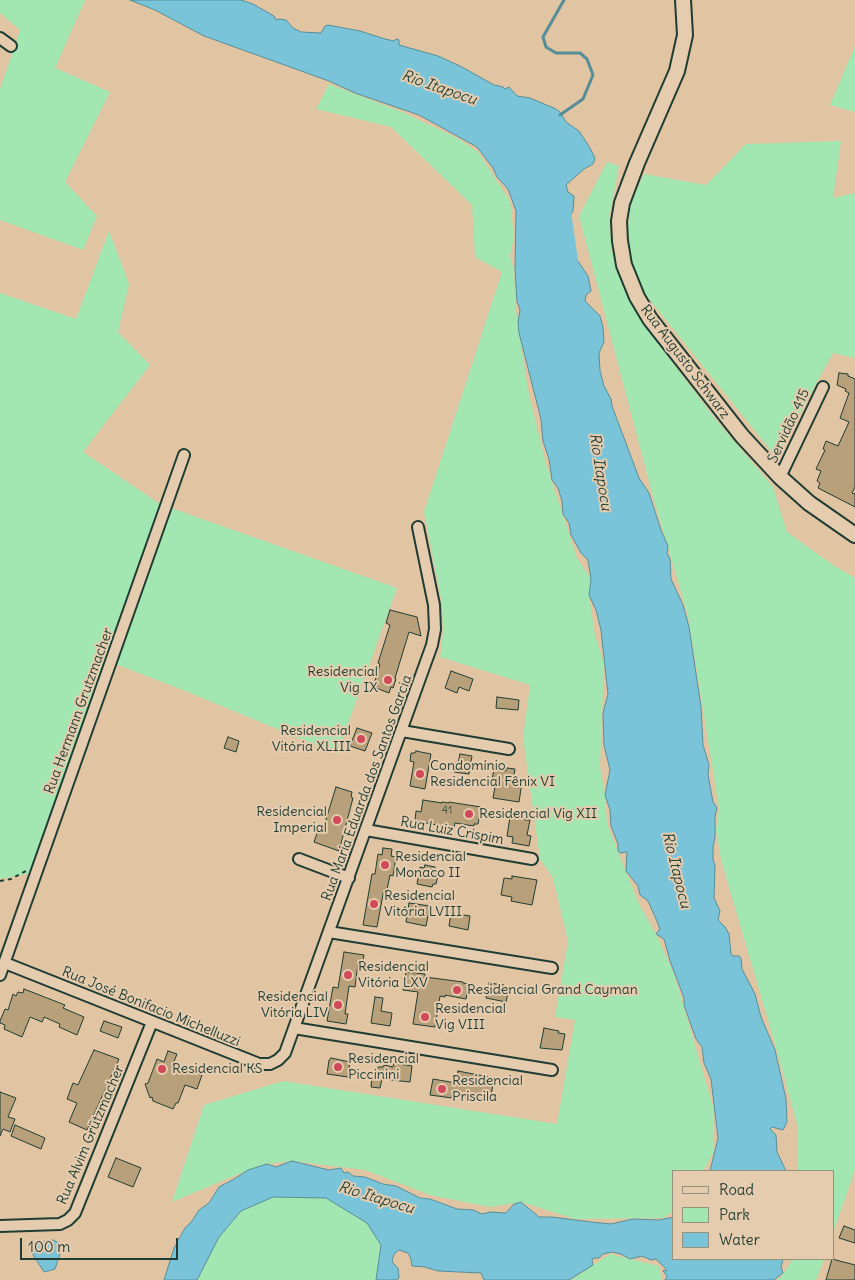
<!DOCTYPE html>
<html>
<head>
<meta charset="utf-8">
<style>
  body { margin:0 }
  #map { position:relative; width:855px; height:1280px; overflow:hidden; background:#e1c4a2; font-family:Delius,sans-serif }
  canvas { display:block }
  .legend { position:absolute; left:672px; top:1170px; width:162px; height:90px; box-sizing:border-box; background:#e6ccae; border:1px solid #96937d; margin:0; padding:6px 9px; list-style:none; font-size:15px; color:#1f3d34 }
  .legend li { display:flex; align-items:center; gap:10px; height:25px }
  .legend b { width:25px; border:1px solid #96937d }
  .scale { position:absolute; left:20px; top:1238px; width:158px; height:22px; box-sizing:border-box; border:2px solid #1f3d34; border-top:0; padding-left:6px; font-size:15px; line-height:18px; white-space:nowrap; color:#1f3d34; -webkit-text-stroke:4px #e6ccae; paint-order:stroke }
</style>
</head>
<body>
<div id="map">
<canvas width="855" height="1280"></canvas>
<ul class="legend">
<li><b style="height:6px;background:#e6ccae"></b>Road</li>
<li><b style="height:14px;background:#a2e6b1"></b>Park</li>
<li><b style="height:14px;background:#7ac4da"></b>Water</li>
</ul>
<div class="scale">100 m</div>
</div>
<script>
const g = document.querySelector('canvas').getContext('2d');
g.lineJoin = 'round';
function fillPath(path, color) { g.fillStyle = color; g.fill(path, 'evenodd'); }
const shape = rows => new Path2D(rows.map(r => 'M' + r).join(''));
function stroke(path, color, width, dash) { g.strokeStyle = color; g.lineWidth = width; g.lineCap = dash ? 'butt' : 'round'; g.setLineDash(dash || []); g.stroke(path); }
function write(font, color, halo, rows, align = 'center') {
  g.font = font + ' Delius,sans-serif'; g.lineWidth = 4; g.setLineDash([]); g.textBaseline = 'middle'; g.strokeStyle = halo; g.fillStyle = color; for (const [text, x, y, turn = 0] of rows) {
    g.save(); g.translate(x, y); g.rotate((+turn || 0) * Math.PI / 180); g.textAlign = isNaN(turn) ? turn : align; if (halo) g.strokeText(text, 0, 0); g.fillText(text, 0, 0); g.restore();
  }
}
fillPath(shape([
  [0,0,85,0,55,68,110,92,65,182,97,216,83,250,0,220,0,89,20,30,0,13],
  [855,46,855,112,830,105],
  [329,84,402,112,457,138,478,152,510,201,514,237,510,256,514,271,516,311,528,390,546,464,577,558,591,579,589,595,595,635,604,664,600,767,605,795,607,824,639,904,656,934,674,974,714,1110,713,1153,703,1171,674,1171,674,1210,664,1218,575,1219,521,1202,490,1207,430,1195,365,1170,292,1161,267,1164,248,1170,172,1202,204,1105,283,1081,557,1124,575,1020,555,1017,568,941,553,878,540,859,523,738,530,685,440,657,443,634,442,603,424,512,502,272,475,257,472,205,391,127,316,109],
  [841,141,833,198,855,193,855,358,833,353,776,457,637,284,627,242,630,204,644,174,706,185,746,144],
  [607,162,619,166,610,213,611,248,622,285,647,329,716,420,773,487,787,532,833,565,855,578,855,1170,834,1230,834,1171,798,1171,797,1124,775,1044,721,860,716,830,719,809,688,616,652,493,579,216],
  [109,231,129,284,118,332,150,365,83,452,160,504,397,588,337,754,188,692,105,660,39,864,27,874,0,879,0,293,76,319],
  [273,1197,326,1198,367,1223,381,1245,376,1280,197,1280,219,1237,241,1211],
  [610,1254,659,1266,662,1280,571,1280],
  [793,1259,824,1259,816,1280,777,1280,782,1276]
]), '#a2e6b1');
const water = shape([
  [130,0,241,0,253,4,274,16,276,20,279,19,286,20,293,28,301,32,321,33,325,26,328,25,360,31,385,39,394,41,396,39,399,40,399,45,438,56,462,67,494,85,503,87,505,89,509,87,517,96,530,98,556,109,560,112,566,122,579,131,590,148,595,158,593,164,584,169,566,185,568,192,574,196,573,211,560,232,563,240,559,243,561,244,566,240,570,241,571,251,588,276,591,291,586,295,585,301,600,316,603,327,604,342,599,353,600,371,604,386,611,399,612,406,639,478,649,493,661,530,668,546,667,553,670,559,671,579,683,605,689,627,701,707,703,745,709,765,708,775,713,802,717,808,715,816,715,837,713,847,713,859,715,866,714,898,720,911,718,920,725,927,729,934,731,954,733,956,739,956,741,958,742,969,755,994,761,1017,775,1050,786,1099,787,1122,783,1130,772,1127,770,1129,776,1135,777,1152,786,1171,710,1171,718,1138,711,1079,704,1063,702,1047,696,1039,684,1005,684,998,670,961,664,939,656,934,660,929,656,919,648,901,640,895,638,886,626,871,627,852,620,853,618,851,618,844,611,826,610,810,605,795,610,770,604,745,603,713,608,694,601,630,596,610,589,595,591,579,588,560,581,553,571,535,569,523,563,514,562,501,558,488,552,480,549,459,543,441,541,419,519,333,518,322,520,309,517,302,515,269,516,211,508,189,497,177,493,168,477,147,419,115,355,93,329,81,204,36,155,10,130,0],
  [292,1161,329,1170,341,1168,344,1173,348,1172,353,1176,365,1177,383,1184,396,1186,420,1198,430,1199,457,1209,473,1210,482,1214,490,1212,506,1213,514,1204,521,1202,539,1217,552,1217,591,1222,611,1224,633,1219,659,1220,674,1217,674,1259,783,1259,781,1267,783,1273,774,1280,665,1280,667,1276,663,1271,664,1270,666,1271,666,1269,656,1259,651,1260,642,1256,630,1259,621,1254,612,1252,603,1254,599,1258,593,1258,592,1261,593,1265,569,1280,484,1280,481,1273,438,1271,425,1267,412,1266,411,1259,408,1253,399,1250,394,1254,392,1262,398,1268,399,1278,397,1280,376,1280,381,1245,367,1223,326,1198,273,1197,241,1211,219,1237,197,1280,164,1280,174,1248,185,1228,192,1221,199,1210,209,1203,219,1187,234,1179,248,1170,267,1164,276,1167,292,1161],
  [53,1240,63,1245,55,1269,44,1272,30,1250,39,1242,53,1240]
]);
fillPath(water, '#7ac4da');
stroke(water, '#568e98', 1);
stroke(shape([
  [560,115,583,99,593,75,587,59,580,53,556,53,546,47,543,37,564,0]
]), '#568e98', 3);
stroke(shape([
  [558,204,562,215,569,265]
]), '#7ac4da', 19);
const building = shape([
  [839,373,848,374,848,376,855,379,855,487,852,493,855,494,855,507,818,488,820,483,817,481,821,471,816,469,825,450,823,449,826,441,838,446,849,422,840,418,849,393,845,391,846,389,837,385,839,373],
  [390,610,417,617,421,636,409,632,395,678,396,679,393,688,391,687,389,693,376,688,377,685,374,684,380,664,378,663,390,625,386,623,390,610],
  [451,671,473,679,469,691,459,687,457,693,445,688,451,671],
  [497,697,519,700,518,710,496,708,497,697],
  [357,728,372,733,365,751,350,746,357,728],
  [228,737,239,741,236,752,224,748,228,737],
  [416,751,431,754,425,789,410,786,414,762,410,761,411,753,415,753,416,751],
  [460,754,472,756,469,774,454,772,456,762,458,763,460,754],
  [507,768,515,769,513,780,522,782,519,802,493,798,496,781,492,780,494,769,506,771,507,768],
  [336,787,352,792,351,797,353,798,339,851,314,842,319,828,323,829,336,787],
  [423,800,442,803,442,802,449,803,449,802,481,807,478,824,474,824,474,826,455,823,454,828,415,821,416,811,421,812,423,800],
  [511,811,526,814,525,820,530,820,527,835,531,836,529,846,512,843,513,837,507,836,511,811],
  [383,848,392,849,391,856,396,857,393,876,390,875,387,890,384,889,377,927,363,925,372,874,375,874,378,854,382,855,383,848],
  [425,865,435,867,435,870,439,871,436,884,433,884,432,887,417,884,420,867,424,868,425,865],
  [512,876,537,880,532,905,511,901,512,897,501,895,504,878,512,879,512,876],
  [409,903,430,906,426,926,406,922,409,903],
  [451,913,470,916,468,930,449,926,451,913],
  [344,952,364,955,362,965,358,964,355,987,349,986,345,1014,348,1014,346,1024,327,1021,333,987,338,988,344,952],
  [406,972,425,974,425,977,463,982,463,983,469,984,466,999,445,995,445,997,440,996,435,1027,413,1024,418,992,403,990,406,972],
  [489,983,504,985,503,987,509,988,506,1002,486,998,489,983],
  [24,989,65,1005,63,1008,84,1017,77,1035,59,1027,60,1024,44,1017,42,1022,30,1017,22,1037,4,1029,5,1025,0,1023,0,1021,5,1009,8,1010,13,994,16,996,18,992,23,993,24,989],
  [375,997,383,998,381,1011,392,1013,390,1026,371,1023,375,997],
  [104,1021,122,1027,118,1038,100,1031,104,1021],
  [544,1028,559,1031,558,1033,565,1034,562,1050,540,1048,544,1028],
  [94,1050,119,1059,87,1130,69,1122,77,1103,67,1099,73,1083,78,1085,94,1050],
  [168,1051,177,1054,173,1064,202,1075,197,1089,185,1085,178,1103,176,1103,173,1109,153,1101,152,1097,150,1098,145,1084,148,1083,157,1059,164,1062,168,1051],
  [331,1058,350,1062,348,1077,327,1074,329,1060,331,1058],
  [394,1063,412,1066,410,1082,382,1079,380,1088,371,1087,372,1077,376,1078,378,1067,383,1067,384,1065,393,1067,394,1063],
  [458,1071,494,1078,490,1102,452,1095,452,1098,430,1095,433,1079,456,1083,458,1071],
  [0,1092,16,1098,8,1117,15,1119,10,1132,3,1129,0,1136,0,1092],
  [15,1125,45,1138,41,1149,11,1136,15,1125],
  [116,1158,141,1168,133,1187,108,1177,116,1158],
  [844,1226,855,1230,855,1243,839,1238,844,1226],
  [832,1259,855,1265,855,1280,826,1280,832,1259]
]);
fillPath(building, '#b7a07a');
stroke(building, '#1f3d34', 1);
const minor = shape([
  [0,38,11,46],
  [780,477,823,387],
  [402,731,509,749],
  [366,830,532,859],
  [299,859,349,878],
  [329,932,552,968],
  [5,963,259,1064,270,1064,278,1060,285,1053,432,645,435,629,434,605,418,527],
  [0,975,184,455],
  [294,1028,552,1070],
  [0,1226,60,1224,68,1220,75,1213,152,1022]
]);
const secondary = shape([
  [683,0,685,35,677,71,637,163,622,203,619,221,620,241,624,265,637,297,650,319,742,436,780,477,809,503,855,535]
]);
stroke(minor, '#1f3d34', 14);
stroke(secondary, '#1f3d34', 18);
stroke(shape([
  [0,881,11,879,26,871]
]), '#1f3d34', 2, [4, 4]);
stroke(minor, '#e6ccae', 10);
stroke(secondary, '#e6ccae', 14);
for (const [x, y, r, color] of [
  [388,680,5,"#d1495b"],
  [361,739,5,"#d1495b"],
  [420,774,5,"#d1495b"],
  [469,814,5,"#d1495b"],
  [337,820,5,"#d1495b"],
  [385,865,5,"#d1495b"],
  [374,904,5,"#d1495b"],
  [348,975,5,"#d1495b"],
  [457,990,5,"#d1495b"],
  [338,1005,5,"#d1495b"],
  [425,1017,5,"#d1495b"],
  [338,1067,5,"#d1495b"],
  [162,1069,5,"#d1495b"],
  [442,1089,5,"#d1495b"]
]) { const dot = new Path2D(); dot.arc(x, y, r, 0, 2 * Math.PI); g.fillStyle = color; g.fill(dot); stroke(dot, '#e6ccae', 2); }
write('11px', '#455646', null, [
  ["41",447,811]
]);
write('14px', '#1f3d34', '#e6ccae', [
  ["Rua Augusto Schwarz",685,362,53],
  ["Servidão 415",789,426,-65],
  ["Rua Hermann Grutzmacher",79,711,-70],
  ["Rua Maria Eduarda dos Santos Garcia",367,788,-70],
  ["Rua Luiz Crispim",452,831,10],
  ["Rua José Bonifacio Michelluzzi",151,1007,22],
  ["Rua Alvim Grützmacher",91,1135,-67]
]);
write('14px', '#1f3d34', '#e6ccae', [
  ["Residencial",378,672,"right"],
  ["Vig IX",378,688,"right"],
  ["Residencial",351,731,"right"],
  ["Vitória XLIII",351,747,"right"],
  ["Condomínio",430,766],
  ["Residencial Fênix VI",430,782],
  ["Residencial",327,812,"right"],
  ["Imperial",327,828,"right"],
  ["Residencial Vig XII",479,814],
  ["Residencial",395,857],
  ["Monaco II",395,873],
  ["Residencial",384,896],
  ["Vitória LVIII",384,912],
  ["Residencial",358,967],
  ["Vitória LXV",358,983],
  ["Residencial Grand Cayman",467,990],
  ["Residencial",328,997,"right"],
  ["Vitória LIV",328,1013,"right"],
  ["Residencial",435,1009],
  ["Vig VIII",435,1025],
  ["Residencial",348,1059],
  ["Piccinini",348,1075],
  ["Residencial KS",172,1069],
  ["Residencial",452,1081],
  ["Priscila",452,1097]
], 'left');
write('italic 15px', '#24443c', '#e6ccae', [
  ["Rio Itapocu",439,88,19],
  ["Rio Itapocu",600,472,81],
  ["Rio Itapocu",676,870,76],
  ["Rio Itapocu",376,1198,17]
]);
</script>
</body>
</html>
